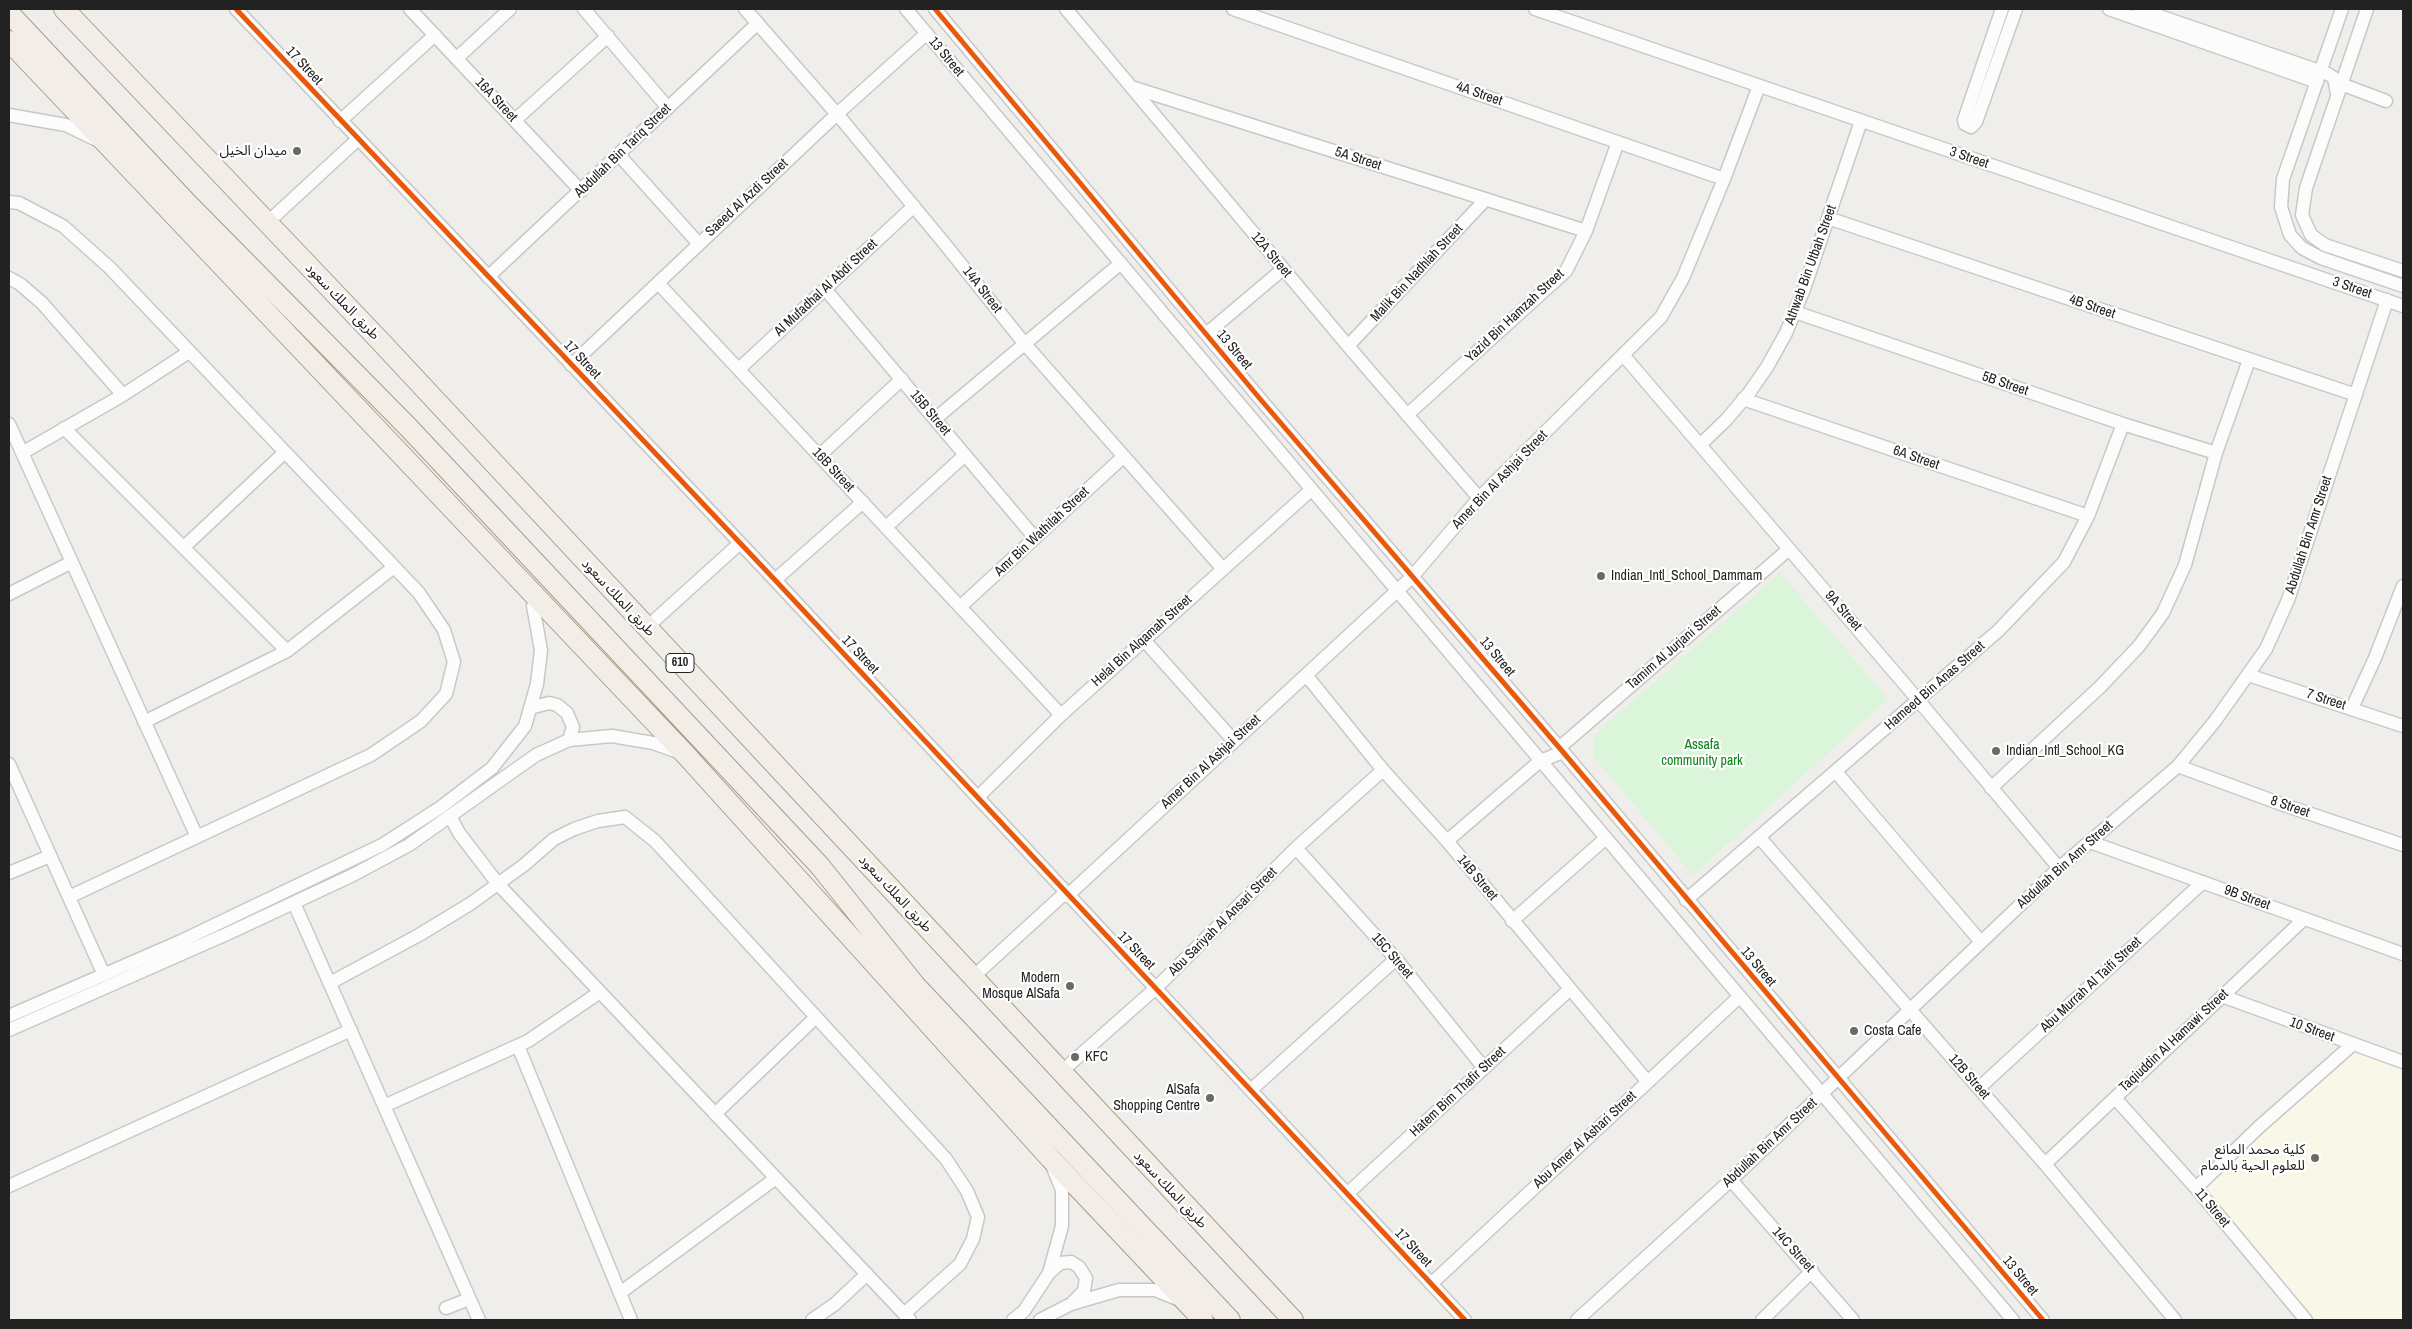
<!DOCTYPE html>
<html>
<head>
<meta charset="utf-8">
<style>
  body { margin:0 }
  #map { position:relative; width:2412px; height:1329px; overflow:hidden; background:#f0eeeb; font-family:"Archivo Narrow",sans-serif }
  canvas { display:block }
  .frame { position:absolute; inset:0; border:10px solid #222; pointer-events:none }
</style>
</head>
<body>
<div id="map">
<canvas width="2412" height="1329"></canvas>
<div class="frame"></div>
</div>
<script>
const g = document.querySelector('canvas').getContext('2d');
g.lineJoin = 'round';
function fillPath(path, color) { g.fillStyle = color; g.fill(path, 'evenodd'); }
const shape = rows => new Path2D(rows.map(r => 'M' + r).join(''));
function stroke(path, color, width, dash) { g.strokeStyle = color; g.lineWidth = width; g.lineCap = dash ? 'butt' : 'round'; g.setLineDash(dash || []); g.stroke(path); }
function write(font, color, halo, rows, align = 'center') {
  g.font = font + ' "Archivo Narrow","Noto Sans Arabic",sans-serif'; g.lineWidth = 4.5; g.setLineDash([]); g.textBaseline = 'middle'; g.strokeStyle = halo; g.fillStyle = color; for (const [text, x, y, turn = 0] of rows) {
    g.save(); g.translate(x, y); g.rotate((+turn || 0) * Math.PI / 180); g.textAlign = isNaN(turn) ? turn : align; if (halo) g.strokeText(text, 0, 0); g.fillText(text, 0, 0); g.restore();
  }
}
fillPath(shape([
  [2352,1045,2403,1062,2403,1320,2306,1320,2196,1188]
]), '#f8f7e8');
fillPath(shape([
  [1780,573,1888,699,1693,875,1593,756,1595,734]
]), '#daf5da');
const street = shape([
  [236,9,775,580,1465,1320],
  [410,9,581,191],
  [584,9,668,108],
  [745,9,843,121,944,243,1024,343,1223,569],
  [906,9,2013,1320],
  [935,9,1261,400,1563,752,2043,1320],
  [1066,9,1348,346,1479,498],
  [1233,9,1724,179],
  [1535,9,2403,306],
  [2002,9,1964,120,1965,124,1971,127,1976,122,2016,9],
  [2109,9,2317,82],
  [2139,9,2328,74,2334,78,2337,93],
  [2342,9,2283,179,2281,207,2290,235,2302,248,2321,258,2403,286],
  [2367,9,2306,188,2302,215,2311,235,2325,245,2403,271],
  [457,58,510,9],
  [2341,84,2386,101],
  [1131,87,1586,231],
  [9,115,66,125,97,140],
  [515,120,608,36],
  [340,121,435,35],
  [619,155,699,244],
  [9,202,19,203,63,226,110,268,419,593,444,630,454,662,446,694,421,721,371,755,69,897],
  [1828,218,2356,395],
  [267,223,358,139],
  [488,277,758,23],
  [9,278,20,284,42,303,123,395],
  [658,283,1061,715],
  [825,289,1035,538],
  [1795,312,2123,424,2216,453],
  [1206,334,1283,269],
  [1348,346,1486,199],
  [1624,356,1919,701,2059,868],
  [571,365,837,114,926,34],
  [739,369,914,206],
  [1743,399,2088,516],
  [1407,415,1566,271,1586,231,1618,142],
  [935,419,1121,263],
  [9,424,197,837],
  [64,428,287,651],
  [1701,444,1726,420,1749,393,1767,367,1786,333,1804,289,1861,121],
  [22,453,123,395,189,352],
  [820,455,902,379],
  [886,527,965,455],
  [184,547,285,452],
  [775,580,863,502],
  [9,594,72,562],
  [961,606,1123,457],
  [646,628,739,544],
  [1144,640,1234,741],
  [1306,675,1383,770,1447,841,1647,1081],
  [2248,675,2403,726],
  [530,708,549,703,557,705,567,713,573,727,569,740],
  [2352,708,2375,658,2403,586],
  [144,722,287,651,394,567],
  [1559,748,1789,549],
  [9,764,104,975],
  [2178,766,2284,805,2403,845],
  [1836,772,1981,942],
  [1991,788,2100,687,2139,646,2163,613,2185,565,2216,453,2249,360],
  [978,797,1061,715,1311,490],
  [450,816,459,833,498,884,910,1320],
  [1759,837,2045,1164,2175,1320],
  [1447,841,1540,761,1563,752],
  [2090,842,2403,954],
  [1296,848,1396,959,1484,1068],
  [9,873,50,856],
  [1067,896,1412,577,1479,498,1661,317,1683,278,1724,179,1759,86],
  [1686,900,1998,631,2064,562,2088,516,2123,424],
  [294,903,479,1320],
  [1512,921,1606,838],
  [973,977,1065,893],
  [330,983,419,935,470,904,524,865,554,839,574,829,598,821,625,817,655,841,946,1159,967,1191,978,1217,973,1239,960,1264,904,1314],
  [2222,996,2403,1062],
  [9,1016,179,942,382,845,441,807,492,768,525,726,537,684,541,650,533,606],
  [9,1030,229,933,353,875,409,845,536,755,569,740,612,736,653,743,681,753],
  [518,1046,631,1320],
  [1061,1072,1156,988,1296,848,1383,770],
  [1979,1088,2203,882],
  [1252,1089,1396,959],
  [2115,1098,2196,1188,2306,1320],
  [384,1106,528,1041,600,992],
  [715,1114,816,1017],
  [2045,1164,2304,919],
  [1731,1180,1853,1320],
  [9,1186,351,1030],
  [2196,1188,2259,1127,2352,1045],
  [1347,1194,1569,990],
  [1049,1273,1060,1263,1071,1262,1079,1267,1086,1278,1084,1291,1073,1302],
  [1431,1284,1739,997],
  [620,1293,776,1178],
  [446,1308,469,1299],
  [812,1320,835,1304,867,1274],
  [1013,1320,1024,1311,1049,1273,1062,1226,1062,1190,1053,1168],
  [1040,1320,1071,1304,1119,1290,1155,1290,1180,1300],
  [1577,1320,1731,1180,2059,868,2178,766,2215,721,2266,649,2288,600,2387,300],
  [1762,1320,1812,1271]
]);
const primary = shape([
  [64,9,382,343,1293,1320],
  [9,13,187,203,409,428,819,865,915,985,1230,1320],
  [9,41,685,754,1050,1158,1203,1320]
]);
stroke(street, '#c9c8c7', 15);
stroke(primary, '#a79c86', 22);
stroke(street, '#fdfcfc', 12);
stroke(primary, '#f3ede7', 20);
stroke(shape([
  [236,9,775,580,1465,1320],
  [935,9,1261,400,1563,752,2043,1320]
]), '#e8590c', 5);
for (const [x, y, r, color] of [
  [297,151,5,"#6a6968"],
  [1601,576,5,"#6a6968"],
  [1996,751,5,"#6a6968"],
  [1070,986,5,"#6a6968"],
  [1854,1031,5,"#6a6968"],
  [1075,1057,5,"#6a6968"],
  [1210,1098,5,"#6a6968"],
  [2315,1158,5,"#6a6968"]
]) { const dot = new Path2D(); dot.arc(x, y, r, 0, 2 * Math.PI); g.fillStyle = color; g.fill(dot); stroke(dot, '#fff', 2); }
for (const [x, y, w] of [
  [680,663,28]
]) { const box = new Path2D(); box.roundRect(x - w / 2, y - 9.5, w, 19, 4); g.fillStyle = '#fff'; g.fill(box); stroke(box, '#222', 1); }
write('bold 12px', '#222', null, [
  ["610",680,663]
]);
write('14px', '#222', '#fff', [
  ["13 Street",946,57,50],
  ["17 Street",304,66,47],
  ["4A Street",1479,94,19],
  ["16A Street",496,100,47],
  ["Abdullah Bin Tariq Street",623,151,-44],
  ["3 Street",1969,158,19],
  ["5A Street",1358,159,18],
  ["Saeed Al Azdi Street",747,198,-43],
  ["12A Street",1271,255,50],
  ["Athwab Bin Utbah Street",1811,265,-70],
  ["Malik Bin Nadhlah Street",1417,273,-47],
  ["Al Mufadhal Al Abdi Street",826,288,-43],
  ["3 Street",2352,288,19],
  ["14A Street",982,290,52],
  ["طريق الملك سعود",342,302,46],
  ["4B Street",2092,307,19],
  ["Yazid Bin Hamzah Street",1515,316,-43],
  ["13 Street",1234,350,50],
  ["17 Street",582,360,47],
  ["5B Street",2005,384,19],
  ["15B Street",930,413,50],
  ["6A Street",1916,458,19],
  ["16B Street",833,470,47],
  ["Amer Bin Al Ashjai Street",1500,480,-46],
  ["Amr Bin Wathilah Street",1042,532,-43],
  ["Abdullah Bin Amr Street",2309,535,-72],
  ["طريق الملك سعود",618,598,47],
  ["9A Street",1843,611,49],
  ["Helal Bin Alqamah Street",1142,641,-42],
  ["Tamim Al Jurjani Street",1674,648,-41],
  ["17 Street",860,655,47],
  ["13 Street",1497,657,50],
  ["Hameed Bin Anas Street",1935,686,-41],
  ["7 Street",2326,700,18],
  ["Amer Bin Al Ashjai Street",1211,762,-43],
  ["8 Street",2290,807,19],
  ["Abdullah Bin Amr Street",2065,865,-42],
  ["14B Street",1477,878,50],
  ["طريق الملك سعود",895,894,47],
  ["9B Street",2247,898,20],
  ["Abu Sariyah Al Ansari Street",1223,922,-45],
  ["17 Street",1136,951,46],
  ["15C Street",1392,956,49],
  ["13 Street",1758,967,50],
  ["Abu Murrah Al Taifi Street",2091,985,-43],
  ["10 Street",2312,1030,20],
  ["Taqiuddin Al Hamawi Street",2174,1041,-43],
  ["12B Street",1969,1077,49],
  ["Hatem Bim Thafir Street",1458,1092,-43],
  ["Abu Amer Al Ashari Street",1585,1140,-43],
  ["Abdullah Bin Amr Street",1770,1143,-43],
  ["طريق الملك سعود",1170,1190,47],
  ["11 Street",2212,1208,50],
  ["17 Street",1413,1248,47],
  ["14C Street",1793,1250,48],
  ["13 Street",2020,1276,50]
]);
write('14px', '#222', '#fff', [
  ["ميدان الخيل",287,151],
  ["Indian_Intl_School_Dammam",1611,576,"left"],
  ["Indian_Intl_School_KG",2006,751,"left"],
  ["Modern",1060,978],
  ["Mosque AlSafa",1060,994],
  ["Costa Cafe",1864,1031,"left"],
  ["KFC",1085,1057,"left"],
  ["AlSafa",1200,1090],
  ["Shopping Centre",1200,1106],
  ["كلية محمد المانع",2305,1150],
  ["للعلوم الحية بالدمام",2305,1166]
], 'right');
write('14px', '#0c8416', '#fff', [
  ["Assafa",1702,745],
  ["community park",1702,761]
]);
</script>
</body>
</html>
